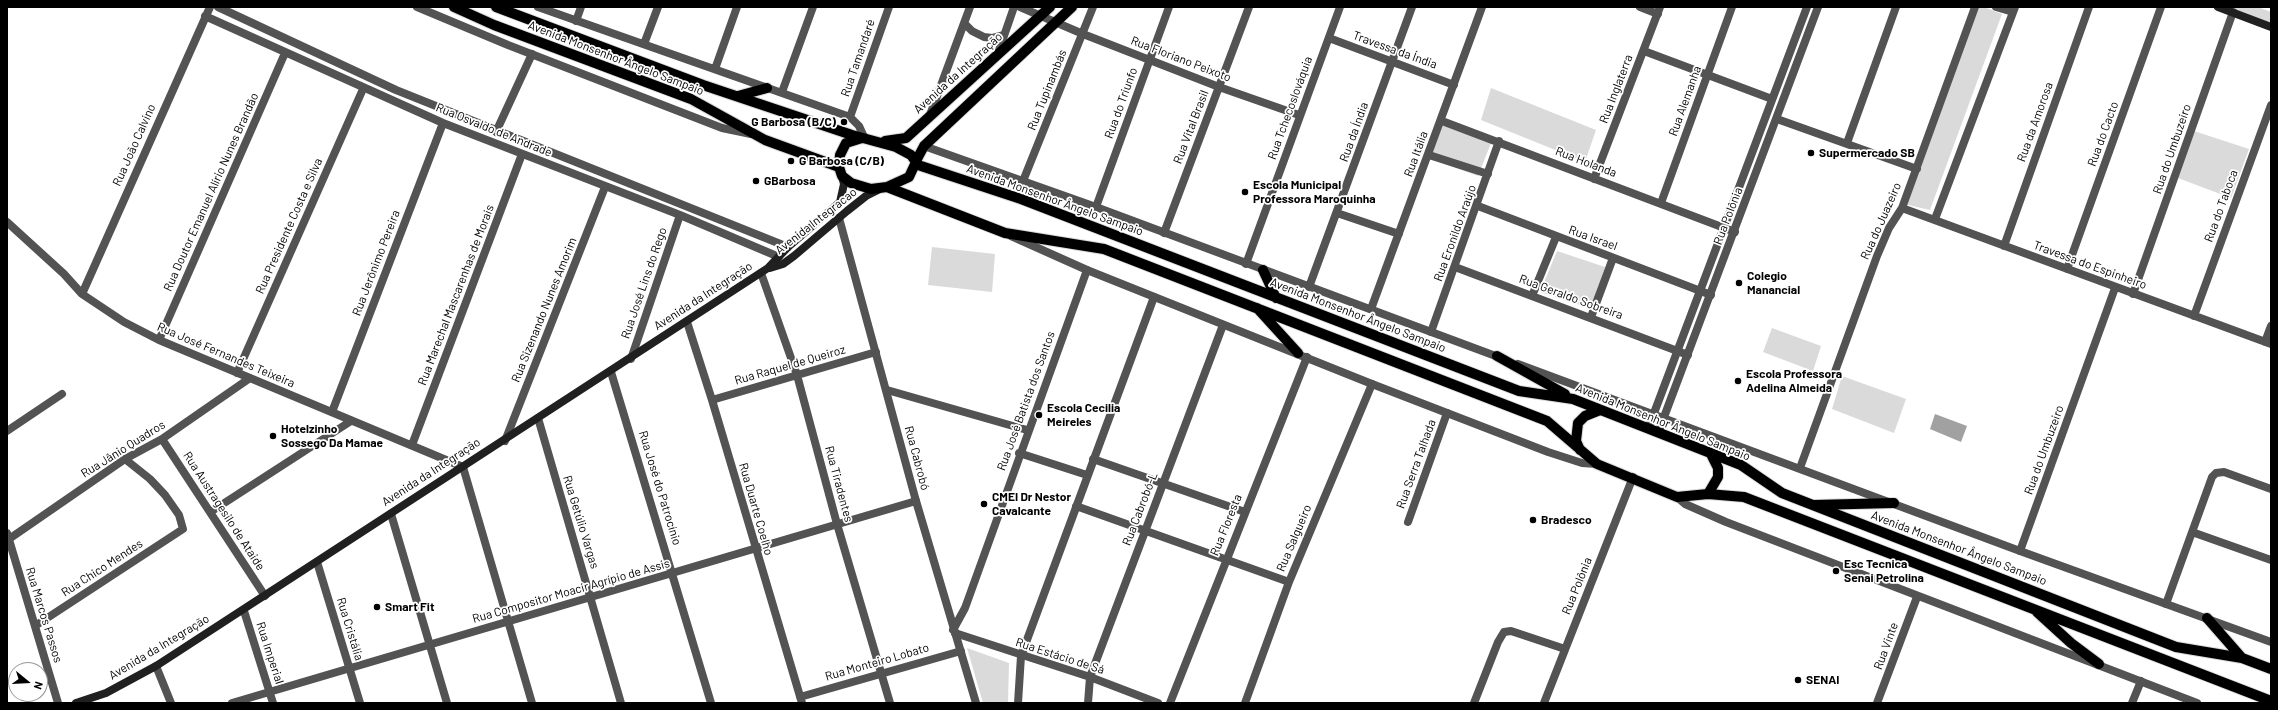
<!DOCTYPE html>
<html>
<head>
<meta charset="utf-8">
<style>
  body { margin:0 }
  #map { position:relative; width:2278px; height:710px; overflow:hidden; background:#fff; font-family:Barlow,sans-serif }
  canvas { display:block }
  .frame { position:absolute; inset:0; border:8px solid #000; pointer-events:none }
  .north { position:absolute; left:8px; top:662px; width:40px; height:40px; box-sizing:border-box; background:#fff; border:1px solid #999; border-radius:50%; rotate:108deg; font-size:11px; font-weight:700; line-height:16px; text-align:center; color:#000 }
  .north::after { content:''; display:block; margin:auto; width:14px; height:18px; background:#000; clip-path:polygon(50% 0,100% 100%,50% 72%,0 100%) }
</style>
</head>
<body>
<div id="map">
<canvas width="2278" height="710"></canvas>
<div class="frame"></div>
<div class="north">N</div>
</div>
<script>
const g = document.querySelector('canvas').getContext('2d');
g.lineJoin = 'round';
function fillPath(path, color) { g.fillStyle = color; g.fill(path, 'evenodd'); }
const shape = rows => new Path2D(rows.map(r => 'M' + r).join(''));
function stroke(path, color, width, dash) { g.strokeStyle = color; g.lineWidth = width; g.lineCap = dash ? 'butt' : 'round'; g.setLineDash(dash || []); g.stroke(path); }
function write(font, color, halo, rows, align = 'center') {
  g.font = font + ' Barlow,sans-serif'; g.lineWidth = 3.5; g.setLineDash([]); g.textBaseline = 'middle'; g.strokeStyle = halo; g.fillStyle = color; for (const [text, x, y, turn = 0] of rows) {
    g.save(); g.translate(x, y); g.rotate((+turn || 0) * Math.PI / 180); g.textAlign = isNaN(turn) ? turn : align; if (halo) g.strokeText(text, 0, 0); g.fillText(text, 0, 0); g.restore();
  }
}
fillPath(shape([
  [1977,7,1984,7,2002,14,1930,210,1904,204],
  [2228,7,2258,7,2271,12,2271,23],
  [1491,88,1596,130,1585,162,1481,120],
  [1443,124,1491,143,1478,176,1428,158],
  [2194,131,2249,149,2231,198,2178,178],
  [932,247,995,254,992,292,928,285],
  [1557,251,1605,267,1592,309,1540,292],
  [1772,328,1821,346,1813,371,1763,352],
  [1842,376,1906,399,1894,433,1832,409],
  [967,648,1009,663,1008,703,983,703]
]), '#dadada');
fillPath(shape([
  [1935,414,1967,426,1961,442,1930,429]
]), '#a1a1a1');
const primary = shape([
  [454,7,494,25,691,99,765,140,839,167,842,176,851,183,871,189,887,187,1005,233,1104,249,1547,421,1597,464,1677,497,1708,494,1744,497,2271,701],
  [496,7,703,85,852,135,896,147,911,155,918,165,1021,199,1519,391,1573,399,1741,465,1782,493,2176,647,2242,658,2271,669],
  [738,96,767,88],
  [885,141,906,138,1050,7],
  [916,161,924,146,1072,7],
  [839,167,840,155,846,143,862,138],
  [887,187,909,177,916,162],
  [1263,270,1276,298],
  [1257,308,1298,353],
  [1497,356,1565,394],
  [1580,450,1576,441,1578,423,1585,416,1600,410],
  [1708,494,1718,477,1718,468,1711,454],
  [1814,505,1894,503],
  [2037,612,2071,643,2099,664],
  [2207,618,2242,658]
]);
stroke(primary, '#dbdbdb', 12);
stroke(shape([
  [218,7,396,90,788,247],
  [538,7,850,117,859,126,864,137],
  [1020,7,1083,34,1219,87,1299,115],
  [1640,7,1658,14],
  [1996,7,2013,12],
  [205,16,443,123,680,215,779,257],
  [576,21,581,7],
  [1329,38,1454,85],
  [644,44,658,7],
  [1644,51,1772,99],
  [715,69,737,7],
  [782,92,813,7],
  [850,117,889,7],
  [1777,119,1917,169],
  [1442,121,1735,232],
  [496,132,532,54],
  [1847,143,1896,7],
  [1429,155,1488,174],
  [1594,179,1660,7],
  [1023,181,1093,7],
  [1661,203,1732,7],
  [1478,206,1711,295],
  [1096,207,1169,7],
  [1902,208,2271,344],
  [1337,213,1399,234],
  [1935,219,2015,7],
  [7,222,64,274,82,294,124,322,159,340,463,467,532,703],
  [1164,233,1249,7],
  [2004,246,2089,7],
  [1246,264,1340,7],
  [1455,267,1688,355],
  [2067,269,2161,7],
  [761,273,797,375,837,524,890,703],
  [1309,287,1412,7],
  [82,294,210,7],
  [2133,294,2233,12],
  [1532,296,1556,237],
  [1371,309,1482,7],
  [2194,316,2271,105],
  [1591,317,1613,258],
  [687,322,712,400,802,703],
  [1431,332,1499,141],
  [159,340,285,53],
  [2265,342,2271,326],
  [631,359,680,215],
  [611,372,711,703],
  [237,373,363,89],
  [887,390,1027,430],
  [712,400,876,352],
  [332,412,443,123],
  [538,418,621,703],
  [7,431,62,394],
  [162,439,265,596],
  [505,441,605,187],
  [412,445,522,154],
  [1019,453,1087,475],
  [1093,459,1245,512],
  [1800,468,1877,256,1889,228,1902,208,1975,7],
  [1076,506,1289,582],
  [212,511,351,421],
  [391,514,447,703],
  [1408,522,1447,413],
  [2192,532,2271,560],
  [7,533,58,703],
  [9,539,125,459,162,439,250,378],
  [2020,551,2115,288],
  [317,562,360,703],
  [2166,604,2212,477,2216,473,2224,472,2271,489],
  [244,611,273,703],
  [35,626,183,529,179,515,165,495,150,479,125,459],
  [953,630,965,608,1087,270],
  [955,633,1090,677,1158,703],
  [156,666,171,703],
  [800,697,961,651],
  [232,703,916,501],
  [1018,703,1021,656,1154,297],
  [1088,703,1090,677,1223,325],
  [1170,703,1307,357],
  [1245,703,1289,582,1372,384],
  [1474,703,1498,642,1504,632,1511,631,1565,649],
  [1544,703,1633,477],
  [1877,703,1917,597],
  [2132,703,2141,681]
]), '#535353', 8);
stroke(shape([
  [417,7,508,45,722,128,751,134],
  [965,24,972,31,984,37,992,38,1003,35],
  [997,56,1014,7],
  [930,115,970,7],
  [924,146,1096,207,1501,358],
  [839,218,916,501,976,703],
  [1011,236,1087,270,1372,384,1548,452,1582,463,1597,464],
  [1518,364,2020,551,2271,642],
  [1648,429,1807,7],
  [1658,433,1818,7],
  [1677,497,1685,504,1726,522,2197,703]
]), '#535353', 8);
stroke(shape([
  [2218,7,2271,27],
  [770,268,783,264,794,256,847,211,866,196,878,190],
  [76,703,106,693,156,666,768,268,788,247,840,202,844,184,842,176]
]), '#202020', 8);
stroke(primary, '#000', 10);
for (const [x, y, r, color] of [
  [844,122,4,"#000"],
  [1811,153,4,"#000"],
  [791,161,4,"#000"],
  [756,181,4,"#000"],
  [1245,192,4,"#000"],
  [1739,283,4,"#000"],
  [1738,381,4,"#000"],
  [1039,415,4,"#000"],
  [273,436,4,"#000"],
  [984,504,4,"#000"],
  [1533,520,4,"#000"],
  [1836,571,4,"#000"],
  [377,607,4,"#000"],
  [1798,680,4,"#000"]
]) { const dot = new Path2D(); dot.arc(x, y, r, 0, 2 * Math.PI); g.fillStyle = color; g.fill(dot); stroke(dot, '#fff', 1.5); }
write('12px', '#000', '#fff', [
  ["Travessa da Índia",1395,50,20],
  ["Avenida Monsenhor Ângelo Sampaio",616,58,21],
  ["Rua Tamandaré",858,58,-71],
  ["Rua Floriano Peixoto",1181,59,21],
  ["Avenida da Integração",958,73,-42],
  ["Rua Inglaterra",1616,89,-69],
  ["Rua Tupinambás",1047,90,-68],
  ["Rua Alemanha",1685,101,-70],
  ["Rua do Triunfo",1121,103,-70],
  ["Rua Tchecoslováquia",1290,108,-70],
  ["Rua da Amorosa",2035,122,-70],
  ["Rua Vital Brasil",1191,127,-69],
  ["Rua Osvaldo de Andrade",494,130,22],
  ["Rua da Índia",1354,132,-70],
  ["Rua do Cacto",2103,134,-70],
  ["Rua João Calvino",134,145,-66],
  ["Rua do Umbuzeiro",2172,149,-71],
  ["Rua Itália",1416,154,-70],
  ["Rua Holanda",1586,162,21],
  ["Rua Doutor Emanuel Alírio Nunes Brandão",211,192,-66],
  ["Avenida Monsenhor Ângelo Sampaio",1055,200,20],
  ["Rua do Taboca",2221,206,-70],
  ["Rua Polônia",1728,216,-69],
  ["Avenida Integracao",816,221,-38],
  ["Rua do Juazeiro",1881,221,-66],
  ["Rua Presidente Costa e Silva",289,226,-66],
  ["Rua Eronildo Araújo",1455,233,-70],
  ["Rua Israel",1593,238,20],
  ["Rua Jerônimo Pereira",376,263,-69],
  ["Travessa do Espinheiro",2090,265,20],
  ["Rua José Lins do Rego",644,283,-71],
  ["Rua Marechal Mascarenhas de Morais",456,295,-69],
  ["Avenida da Integração",703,296,-33],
  ["Rua Geraldo Sobreira",1571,297,20],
  ["Rua Sizenando Nunes Amorim",544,310,-68],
  ["Avenida Monsenhor Ângelo Sampaio",1358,315,21],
  ["Rua José Fernandes Teixeira",226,355,23],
  ["Rua Raquel de Queiroz",790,365,-16],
  ["Rua José Batista dos Santos",1026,401,-70],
  ["Avenida Monsenhor Ângelo Sampaio",1663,422,22],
  ["Rua Jânio Quadros",123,449,-32],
  ["Rua do Umbuzeiro",2044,450,-70],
  ["Rua Cabrobó",917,458,75],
  ["Rua Serra Talhada",1416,464,-70],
  ["Avenida da Integração",431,472,-33],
  ["Rua Tiradentes",839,484,75],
  ["Rua José do Patrocínio",660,488,73],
  ["Rua Duarte Coelho",756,509,74],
  ["Rua Cabrobó-L",1140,509,-69],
  ["Rua Austragesilo de Ataide",224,511,57],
  ["Rua Getúlio Vargas",581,522,73],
  ["Rua Floresta",1226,525,-68],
  ["Rua Salgueiro",1294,538,-67],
  ["Avenida Monsenhor Ângelo Sampaio",1959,548,21],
  ["Rua Chico Mendes",102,568,-33],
  ["Rua Polônia",1577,586,-68],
  ["Rua Compositor Moacir Agrípio de Assis",571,591,-16],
  ["Rua Marcos Passos",44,615,73],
  ["Rua Cristália",350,629,73],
  ["Rua Vinte",1886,646,-70],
  ["Avenida da Integração",159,647,-31],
  ["Rua Imperial",270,653,72],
  ["Rua Estácio de Sá",1060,656,18],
  ["Rua Monteiro Lobato",877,662,-16]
]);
write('bold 12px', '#000', '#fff', [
  ["G Barbosa (B/C)",836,122,"right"],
  ["Supermercado SB",1819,153],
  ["G Barbosa (C/B)",799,161],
  ["GBarbosa",764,181],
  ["Escola Municipal",1253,185],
  ["Professora Maroquinha",1253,199],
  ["Colegio",1747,276],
  ["Manancial",1747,290],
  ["Escola Professora",1746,374],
  ["Adelina Almeida",1746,388],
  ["Escola Cecilia",1047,408],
  ["Meireles",1047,422],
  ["Hotelzinho",281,429],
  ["Sossego Da Mamae",281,443],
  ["CMEI Dr Nestor",992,497],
  ["Cavalcante",992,511],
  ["Bradesco",1541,520],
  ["Esc Tecnica",1844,564],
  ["Senai Petrolina",1844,578],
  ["Smart Fit",385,607],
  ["SENAI",1806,680]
], 'left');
</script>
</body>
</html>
